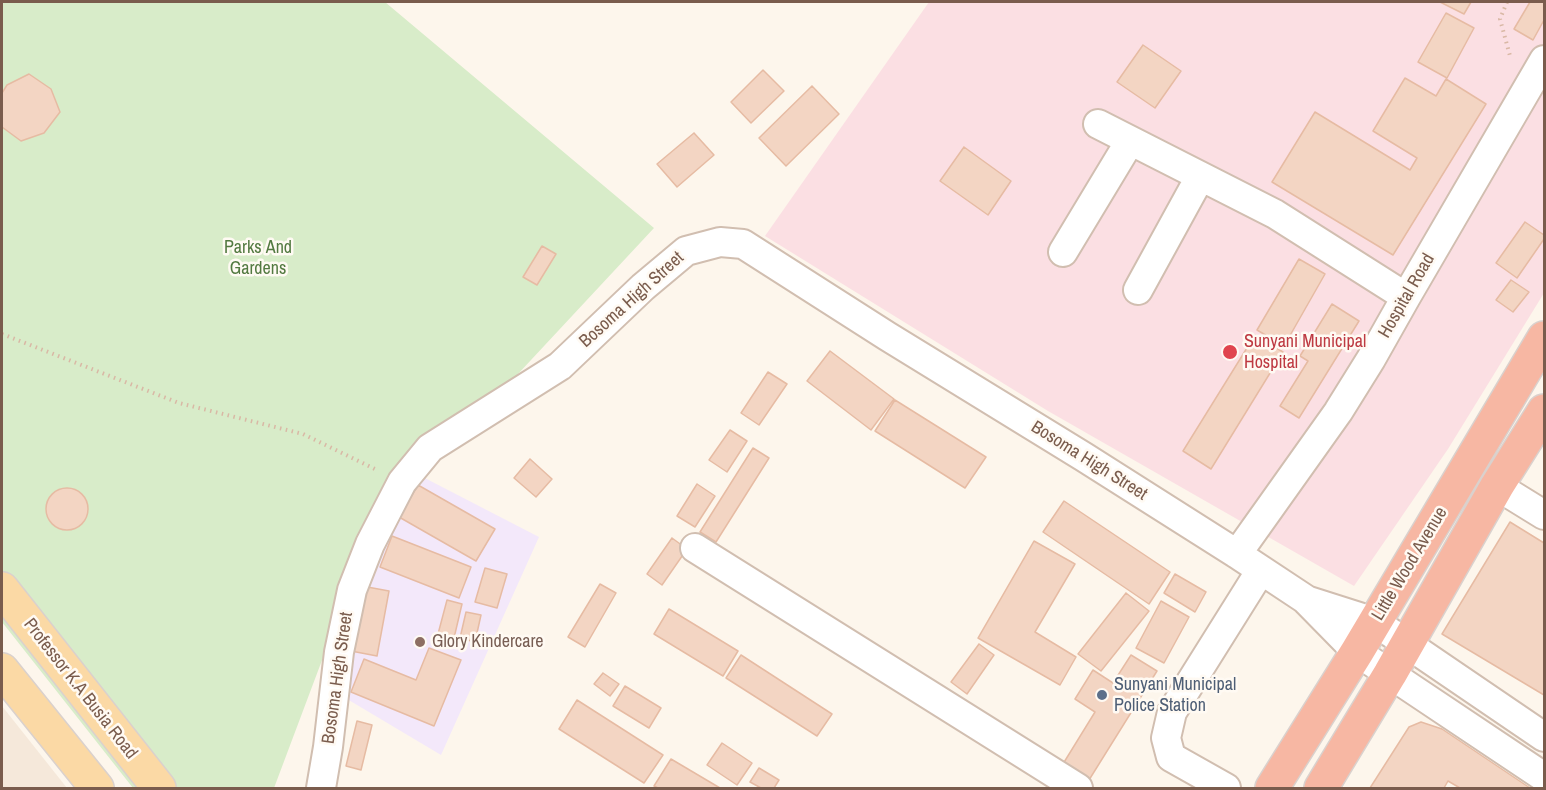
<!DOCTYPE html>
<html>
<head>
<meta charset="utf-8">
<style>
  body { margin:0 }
  #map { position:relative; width:1546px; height:790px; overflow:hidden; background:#fdf6ec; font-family:"Archivo Narrow",sans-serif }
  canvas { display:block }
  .frame { position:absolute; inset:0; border:3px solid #7a5c4d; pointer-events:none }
</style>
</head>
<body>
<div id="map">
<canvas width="1546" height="790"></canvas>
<div class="frame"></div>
</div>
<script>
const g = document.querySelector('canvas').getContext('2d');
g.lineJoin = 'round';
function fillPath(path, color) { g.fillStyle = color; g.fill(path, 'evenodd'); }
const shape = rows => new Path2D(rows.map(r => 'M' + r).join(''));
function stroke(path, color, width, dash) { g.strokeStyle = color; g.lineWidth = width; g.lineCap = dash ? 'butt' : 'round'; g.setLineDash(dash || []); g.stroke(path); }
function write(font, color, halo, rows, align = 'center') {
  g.font = font + ' "Archivo Narrow",sans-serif'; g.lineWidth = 5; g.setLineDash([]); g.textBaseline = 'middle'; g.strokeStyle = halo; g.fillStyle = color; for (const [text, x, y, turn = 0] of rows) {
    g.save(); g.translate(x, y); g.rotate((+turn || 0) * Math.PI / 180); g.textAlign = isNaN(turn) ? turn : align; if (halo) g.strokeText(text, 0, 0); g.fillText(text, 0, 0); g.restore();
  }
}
fillPath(shape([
  [2,706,67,788,2,788]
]), '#f5e8da');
fillPath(shape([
  [417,474,539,537,441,755,342,696,355,589]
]), '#f3e8fa');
fillPath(shape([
  [929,2,1544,2,1544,293,1448,449,1354,586,1048,411,765,236]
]), '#fbdfe3');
fillPath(shape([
  [2,2,385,2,654,228,490,404,399,473,354,575,274,788,133,788,2,622]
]), '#d8ecc9');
const building = shape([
  [1440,2,1471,2,1464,14,1440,2],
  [1530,2,1544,2,1544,20,1533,40,1514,29,1530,2],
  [1446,13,1474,28,1447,78,1418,62,1446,13],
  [1143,45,1181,71,1155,108,1117,82,1143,45],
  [763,70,784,91,751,123,731,102,763,70],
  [29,74,51,89,60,112,44,133,21,141,2,127,2,93,7,85,29,74],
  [1405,78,1436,96,1446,79,1486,104,1393,255,1272,182,1315,112,1410,170,1417,158,1373,131,1405,78],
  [812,86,839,114,786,166,759,138,812,86],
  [694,133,714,155,677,187,657,164,694,133],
  [964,147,1011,181,988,215,940,181,964,147],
  [1525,222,1544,235,1544,239,1517,278,1496,263,1525,222],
  [542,246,556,254,537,285,523,277,542,246],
  [1299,259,1325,274,1284,346,1257,330,1299,259],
  [1511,280,1529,292,1513,312,1496,300,1511,280],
  [1332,304,1359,321,1299,418,1280,406,1308,361,1300,356,1332,304],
  [1255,335,1283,352,1211,469,1183,451,1255,335],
  [830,351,894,399,871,430,807,381,830,351],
  [768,372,787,384,759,425,741,413,768,372],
  [895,400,986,457,965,488,875,431,895,400],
  [730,430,747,441,727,472,709,460,730,430],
  [753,448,769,458,716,542,700,532,753,448],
  [530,459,552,479,536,497,514,478,530,459],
  [697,484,715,496,695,527,677,516,697,484],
  [418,485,495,529,476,561,399,517,418,485],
  '46 509a21 21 0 1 1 42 0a21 21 0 1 1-42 0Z',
  [1064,501,1170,572,1149,604,1043,532,1064,501],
  [1510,522,1544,543,1544,695,1442,634,1510,522],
  [392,536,471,567,459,598,380,567,392,536],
  [672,538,687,549,662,585,647,574,672,538],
  [1034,541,1075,564,1035,632,1076,657,1060,685,978,638,1034,541],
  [485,568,507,574,497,608,475,602,485,568],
  [1175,574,1206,592,1195,612,1164,593,1175,574],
  [600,584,616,593,585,647,568,637,600,584],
  [362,586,389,591,377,656,351,651,362,586],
  [1126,593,1149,611,1101,671,1078,654,1126,593],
  [447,600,462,604,454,638,438,634,447,600],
  [1161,601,1189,617,1164,663,1136,648,1161,601],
  [669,609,738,651,723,676,654,634,669,609],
  [466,612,481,615,475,642,460,638,466,612],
  [979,644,994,655,967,694,951,682,979,644],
  [429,648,461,660,434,726,351,692,364,659,416,680,429,648],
  [741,655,832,714,817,736,726,678,741,655],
  [1131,655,1157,671,1084,788,1058,772,1095,712,1075,699,1093,670,1113,683,1131,655],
  [603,673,619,684,610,696,594,684,603,673],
  [625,686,661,708,649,728,613,706,625,686],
  [577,700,663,755,644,783,559,729,577,700],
  [357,721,372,725,361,770,346,766,357,721],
  [1421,722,1442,729,1530,788,1460,788,1448,781,1444,788,1370,788,1409,727,1421,722],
  [722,743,752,763,737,785,707,765,722,743],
  [671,759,720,788,658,788,654,786,671,759],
  [759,768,779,780,774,788,761,788,750,782,759,768]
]);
fillPath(building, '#f3d5c3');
stroke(building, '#e6bba3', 1.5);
const minor = shape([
  [1098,124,1275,214,1406,297],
  [1063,252,1130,141],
  [1138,290,1200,177],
  [1497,486,1544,515],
  [695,548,1078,788],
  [1237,554,1338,412,1371,359,1406,297,1544,60],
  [1309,601,1375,622,1544,737],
  [321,788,328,747,339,652,352,590,370,544,402,482,430,448,560,366,643,287,686,251,720,242,743,244,887,336,1084,457,1237,554,1305,599,1357,652,1544,777],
  [1226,788,1171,757,1166,738,1172,712,1261,570]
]);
const major = shape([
  [2,589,159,788],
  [2,670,97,788]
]);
const highway = shape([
  [1272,788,1357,652,1544,338],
  [1321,788,1390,674,1497,486,1544,411]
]);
stroke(minor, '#d1beb0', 32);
stroke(major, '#dad1cd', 36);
stroke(highway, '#dad1cd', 36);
stroke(shape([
  [1507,2,1500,19,1510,56],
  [2,334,179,403,303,434,377,470]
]), '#d9b8a5', 4, [1.5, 4.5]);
stroke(minor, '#fff', 28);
stroke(major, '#fbd9a5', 33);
stroke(highway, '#f7b7a3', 33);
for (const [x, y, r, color] of [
  [1230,352,8,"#e0444e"],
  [420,642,6,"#8d6e63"],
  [1102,695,6,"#5c6f8a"]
]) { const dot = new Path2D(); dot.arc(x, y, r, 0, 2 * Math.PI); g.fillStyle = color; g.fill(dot); stroke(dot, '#fffaf3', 2); }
write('18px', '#537a41', '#fffaf3', [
  ["Parks And",258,248],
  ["Gardens",258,269]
]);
write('18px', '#7a5c4d', '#fffaf3', [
  ["Hospital Road",1407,296,-60],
  ["Bosoma High Street",632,300,-42],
  ["Bosoma High Street",1089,461,32],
  ["Little Wood Avenue",1410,564,-59],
  ["Bosoma High Street",338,678,-82],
  ["Professor K.A Busia Road",80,689,52]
]);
write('18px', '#be3a42', '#fffaf3', [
  ["Sunyani Municipal",1244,342],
  ["Hospital",1244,363]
], 'left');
write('18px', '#785e54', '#fffaf3', [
  ["Glory Kindercare",432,642]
], 'left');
write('18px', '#4e5e75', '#fffaf3', [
  ["Sunyani Municipal",1114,685],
  ["Police Station",1114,706]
], 'left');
</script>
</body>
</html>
